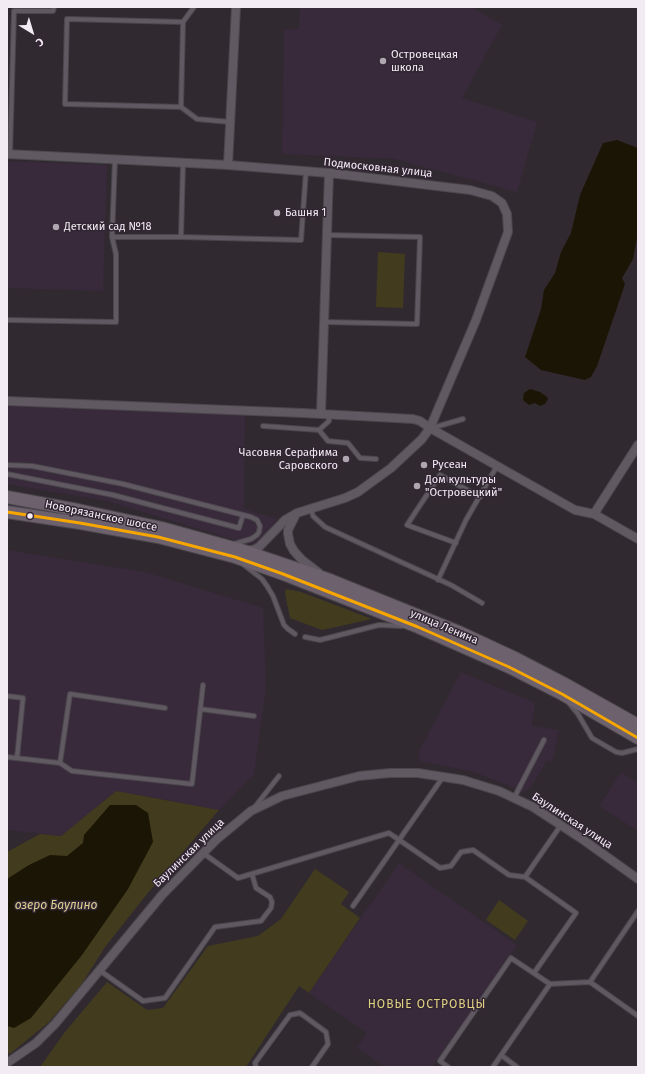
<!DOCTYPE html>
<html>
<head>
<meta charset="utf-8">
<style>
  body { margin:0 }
  #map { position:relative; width:645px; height:1074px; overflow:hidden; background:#302a30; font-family:"Fira Sans",sans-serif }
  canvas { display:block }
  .frame { position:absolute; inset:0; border:8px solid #f3ebf4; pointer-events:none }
  .north { position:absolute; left:12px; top:12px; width:40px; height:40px; -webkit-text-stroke:3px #322634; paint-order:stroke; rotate:142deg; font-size:11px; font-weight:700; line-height:16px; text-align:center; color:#f3ebf4 }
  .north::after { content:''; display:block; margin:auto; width:14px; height:18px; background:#f3ebf4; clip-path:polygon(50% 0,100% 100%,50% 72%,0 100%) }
</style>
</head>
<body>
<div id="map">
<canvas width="645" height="1074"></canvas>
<div class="frame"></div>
<div class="north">С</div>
</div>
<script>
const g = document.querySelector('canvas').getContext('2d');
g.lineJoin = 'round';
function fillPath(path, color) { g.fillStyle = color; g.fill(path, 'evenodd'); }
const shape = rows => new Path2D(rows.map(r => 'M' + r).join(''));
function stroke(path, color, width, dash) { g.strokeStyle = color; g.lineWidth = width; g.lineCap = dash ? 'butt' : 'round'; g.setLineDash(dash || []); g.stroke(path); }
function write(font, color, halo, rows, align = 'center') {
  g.font = font + ' "Fira Sans",sans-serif'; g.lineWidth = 3; g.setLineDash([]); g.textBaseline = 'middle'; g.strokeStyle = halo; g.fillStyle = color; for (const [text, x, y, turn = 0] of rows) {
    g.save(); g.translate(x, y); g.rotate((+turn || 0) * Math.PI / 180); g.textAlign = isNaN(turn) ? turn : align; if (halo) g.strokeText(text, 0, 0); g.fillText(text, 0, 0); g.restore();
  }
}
fillPath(shape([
  [300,7,472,7,502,25,462,98,537,122,517,192,395,159,282,154,284,30,299,29],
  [7,161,107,165,103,291,7,288],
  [7,404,245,413,244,509,277,519,263,538,257,543,248,544,107,501,7,484],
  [7,550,145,572,263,608,266,687,254,774,219,810,116,791,61,836,7,830],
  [461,672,535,703,532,726,559,730,554,756,551,762,547,760,531,787,523,792,498,781,470,771,420,761,418,753],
  [621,772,638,783,638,831,599,806],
  [399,863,517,945,432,1067,385,1067,357,1048,367,1033,309,993]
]), '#38293b');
fillPath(shape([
  [378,252,405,254,403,308,376,307],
  [286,589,301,592,372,619,322,630,290,618,285,593],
  [116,791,219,810,147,894,105,947,81,985,49,1022,11,1053,7,1054,7,852,40,834,61,836],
  [315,869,349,892,341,904,360,918,309,993,299,986,246,1067,40,1067,65,1032,107,982,147,1010,163,1008,208,946,258,936,281,919],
  [499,900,528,921,515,940,486,920]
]), '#423b1e');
fillPath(shape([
  [617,140,638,148,638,232,633,259,622,278,625,284,597,366,591,377,585,380,541,370,525,357,541,309,544,290,555,273,561,252,571,233,580,195,603,143],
  [530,389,540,392,547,397,548,399,545,404,540,406,535,403,529,405,523,400,524,393],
  [110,805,136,805,148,813,153,842,128,889,82,955,31,1018,14,1028,7,1026,7,879,29,865,50,855,67,856,83,843,84,835]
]), '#1a1504');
const lane = shape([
  [194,7,183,22,181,107,197,119,230,122],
  [181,107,65,104,67,19,183,22],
  [10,155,14,11,53,11,54,7],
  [112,237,181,237,183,164],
  [181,237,301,240,306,171],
  [7,320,116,322,116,254,112,237,115,159],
  [324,322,417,324,420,237,327,235],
  [263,426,319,430,329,421,329,415],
  [432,428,463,419],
  [319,430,328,441,348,443,360,458,376,459],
  [7,465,32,466,123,484,251,517,257,520,260,526,259,532,257,535,251,539,234,544],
  [7,474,113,495,239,528,243,515],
  [311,509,313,516,325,527,451,585,482,603],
  [456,543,407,525,440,475,480,497],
  [244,565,262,579,267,586,273,596,284,625,288,629,295,634],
  [438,580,466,520,497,466],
  [305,637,320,640,379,625,402,626],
  [7,696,23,698,17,758],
  [569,703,578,714,592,738,616,752,622,753,638,749],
  [200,709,254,716],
  [7,757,60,763,72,771,192,784,203,685],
  [60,763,70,694,165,708],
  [514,798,544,740],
  [254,808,279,776],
  [203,853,238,878,389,833,440,868,451,866,461,852,473,850,509,875,525,877],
  [353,906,443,777],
  [99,970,143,1001,165,998,215,927,261,921,271,908,272,902,270,897,256,888,252,874],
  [534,973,576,913,525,877,561,825],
  [590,982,638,1016],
  [501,1055,517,1067],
  [256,1067,255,1063,290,1015,300,1013,326,1032,328,1044,312,1067],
  [448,1067,440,1061,511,958,550,984],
  [493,1067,550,984,590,982,638,911]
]);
const street = shape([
  [7,154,228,165,329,173,470,190,492,196,502,203,507,214,508,232,476,320,430,428,422,439,391,468,358,492,345,498,297,513,285,520,259,547,253,550,246,550],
  [228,165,236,7],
  [7,401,303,413,413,419,420,421,430,428,575,510,594,514,638,539],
  [321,413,329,173],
  [296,514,288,530,288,534,290,544,294,551,302,560,319,573],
  [594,514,638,445],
  [7,1063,36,1043,55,1024,162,895,216,840,251,811,282,796,359,776,390,773,418,773,463,780,499,791,533,807,582,839,638,879]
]);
const primary = shape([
  [7,497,78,510,162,528,241,550,330,580,459,632,515,658,565,684,638,725],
  [7,512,80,523,158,537,235,557,283,574,418,627,509,667,562,694,638,738]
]);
stroke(lane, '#4a464b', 6);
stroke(street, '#4a464b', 10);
stroke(primary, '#4a464b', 14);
stroke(lane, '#605962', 4);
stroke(street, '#605962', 8);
stroke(primary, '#6c616c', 12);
stroke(shape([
  [7,512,80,523,158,537,235,557,283,574,418,627,509,667,562,694,638,738]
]), '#f7a600', 3);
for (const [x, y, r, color] of [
  [383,61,4,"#afa7af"],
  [277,213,4,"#afa7af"],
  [56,227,4,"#afa7af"],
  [346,459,4,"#afa7af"],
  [424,465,4,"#afa7af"],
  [417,486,4,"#afa7af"],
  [30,516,3.5,"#f3ebf4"]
]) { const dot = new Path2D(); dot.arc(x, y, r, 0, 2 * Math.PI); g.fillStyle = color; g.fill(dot); stroke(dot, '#322634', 1.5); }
write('11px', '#f3ebf4', '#322634', [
  ["Островецкая",391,55],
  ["школа",391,68],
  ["Башня 1",285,213],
  ["Детский сад №18",64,227],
  ["Часовня Серафима",338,453,"right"],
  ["Саровского",338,466,"right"],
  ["Русеан",432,465],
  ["Дом культуры",425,480],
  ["\"Островецкий\"",425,493]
], 'left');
write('11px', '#f3ebf4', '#322634', [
  ["Подмосковная улица",378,168,6],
  ["Новорязанское шоссе",101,516,12],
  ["улица Ленина",444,627,23],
  ["Баулинская улица",572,821,33],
  ["Баулинская улица",189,853,-44]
]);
write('italic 12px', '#ded190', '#322634', [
  ["озеро Баулино",56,906]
]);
g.letterSpacing = '1px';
write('12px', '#e0d082', '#322634', [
  ["НОВЫЕ ОСТРОВЦЫ",427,1005]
]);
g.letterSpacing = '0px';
</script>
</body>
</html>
